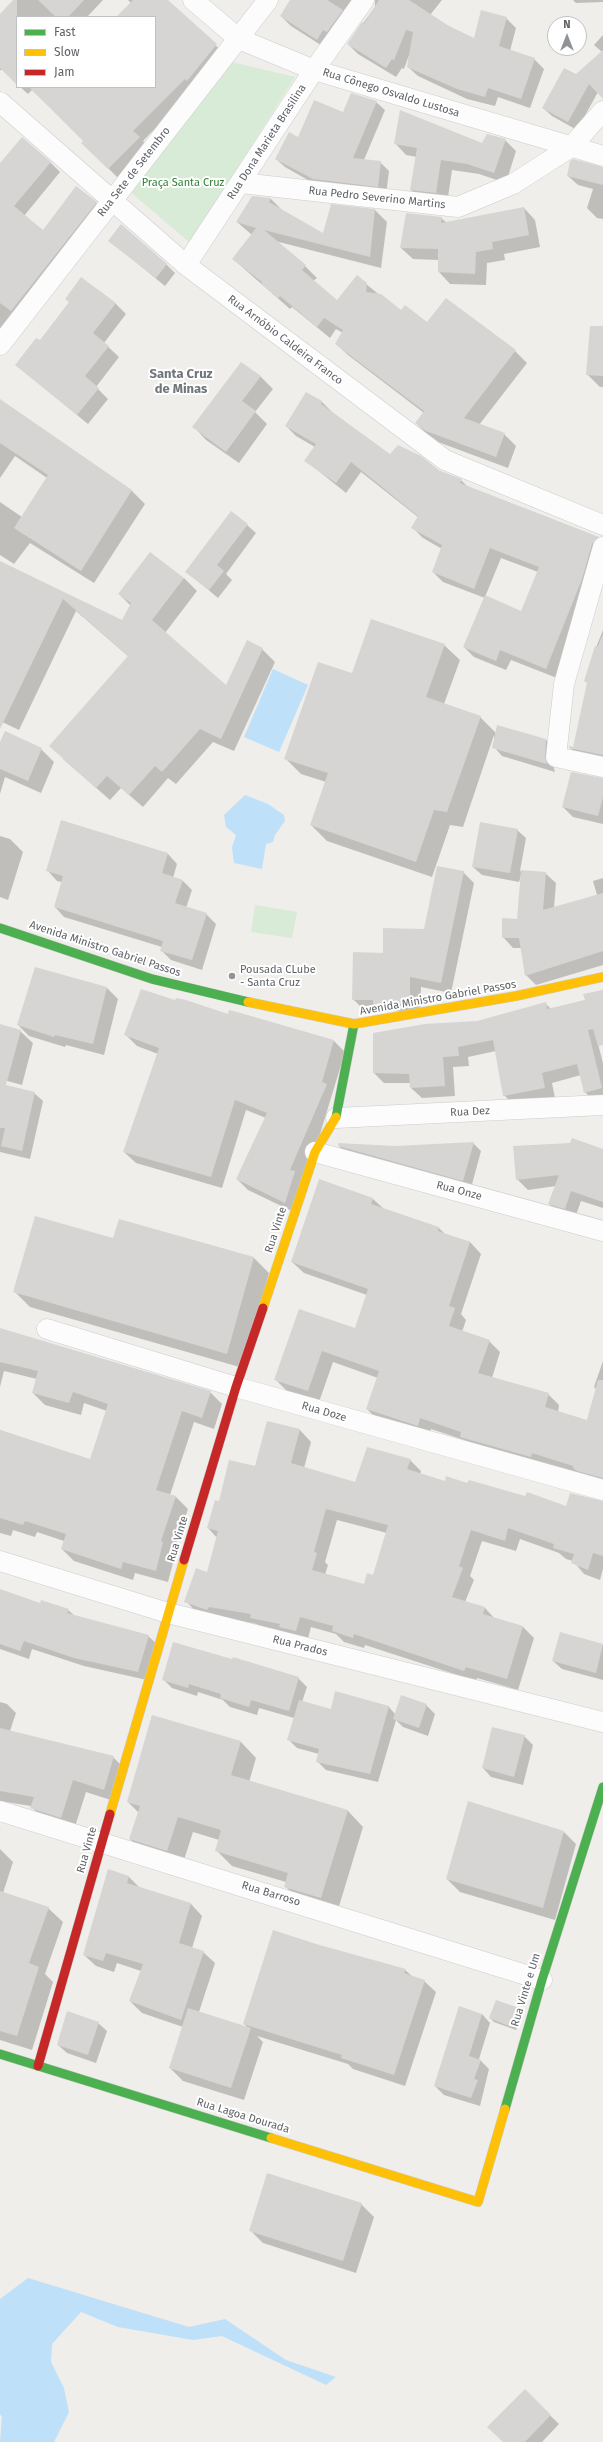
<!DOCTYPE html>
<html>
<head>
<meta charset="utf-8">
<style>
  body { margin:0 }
  #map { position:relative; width:603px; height:2442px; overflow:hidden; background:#efeeea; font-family:"Fira Sans",sans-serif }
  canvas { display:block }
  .legend { position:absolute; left:16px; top:16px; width:140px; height:72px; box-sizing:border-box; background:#fff; border:1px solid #bfc1c3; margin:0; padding:5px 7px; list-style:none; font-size:12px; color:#5f6368 }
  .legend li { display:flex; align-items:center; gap:8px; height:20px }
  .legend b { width:20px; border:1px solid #bfc1c3 }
  .north { position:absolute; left:547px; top:16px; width:40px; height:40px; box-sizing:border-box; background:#fff; border:1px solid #bfc1c3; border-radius:50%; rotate:0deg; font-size:11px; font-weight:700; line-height:16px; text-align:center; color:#5f6368 }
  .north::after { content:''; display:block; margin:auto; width:14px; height:18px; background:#919496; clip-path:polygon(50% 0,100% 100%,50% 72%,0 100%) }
</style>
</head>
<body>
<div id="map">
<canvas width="603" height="2442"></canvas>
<ul class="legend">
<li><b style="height:5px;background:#4caf50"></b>Fast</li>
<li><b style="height:5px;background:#ffc107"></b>Slow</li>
<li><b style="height:5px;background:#c62828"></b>Jam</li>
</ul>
<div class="north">N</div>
</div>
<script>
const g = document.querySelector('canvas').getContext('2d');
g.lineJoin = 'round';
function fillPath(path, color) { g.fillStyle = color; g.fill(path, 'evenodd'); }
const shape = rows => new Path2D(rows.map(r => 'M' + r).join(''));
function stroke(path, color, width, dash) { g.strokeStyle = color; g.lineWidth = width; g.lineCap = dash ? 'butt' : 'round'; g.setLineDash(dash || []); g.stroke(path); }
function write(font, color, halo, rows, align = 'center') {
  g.font = font + ' "Fira Sans",sans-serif'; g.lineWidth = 4; g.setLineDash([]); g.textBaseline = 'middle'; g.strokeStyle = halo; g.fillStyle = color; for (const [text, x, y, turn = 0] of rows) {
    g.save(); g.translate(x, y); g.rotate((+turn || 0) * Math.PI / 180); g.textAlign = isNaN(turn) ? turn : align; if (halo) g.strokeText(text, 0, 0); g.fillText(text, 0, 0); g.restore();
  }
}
fillPath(shape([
  [232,62,295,77,190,243,128,190],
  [255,905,297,912,292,938,251,932]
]), '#d8ebd6');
fillPath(shape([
  [273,669,308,685,279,752,244,737],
  [245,795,268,804,284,815,285,821,275,835,273,842,266,844,262,869,234,863,232,847,236,835,226,827,224,815],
  [28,2278,189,2327,225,2319,286,2360,336,2377,326,2385,222,2336,193,2340,118,2327,81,2312,52,2344,51,2362,64,2388,69,2412,54,2442,0,2442,2,2417,0,2414,0,2299]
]), '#bfe0f9');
fillPath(shape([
  [14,0,103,0,87,17,17,17,17,84,3,70,0,70,0,16],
  [128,0,167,0,226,55,143,141,149,147,118,178,83,143,85,141,32,90,28,94,20,87,155,87,155,17,117,17,131,3],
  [291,0,368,0,327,49,291,26,281,16],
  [375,0,442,0,430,15,449,27,474,39,506,18,516,28,510,51,534,59,544,69,530,108,498,97,495,106,467,99,418,76,408,67,409,55,404,69,402,68,396,77,358,54,348,44,375,7],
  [573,0,603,0,603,2,576,3],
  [603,35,603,97,598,92,577,130,552,116,543,108,602,52,594,45],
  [376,102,385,110,364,160,380,162,389,171,386,195,322,188,285,167,276,159,299,138,343,113],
  [505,140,516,151,506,183,479,174,452,170,447,204,422,201,411,190,417,157,406,155,395,143,483,145],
  [50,162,60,172,24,216,44,232,96,203,106,213,0,340,0,165],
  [603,169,603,219,597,218,587,208,593,189,578,185,568,176],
  [253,197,271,199,282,210,324,235,332,206,375,210,387,222,381,268,275,241,305,266,317,278,313,281,337,301,366,284,401,312,427,323,446,299,515,351,527,363,479,425,504,434,516,446,508,468,438,442,428,435,416,423,424,413,348,355,336,344,343,333,336,329,330,338,292,307,290,309,274,295,233,259,252,235,237,222],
  [524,208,535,220,540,247,504,254,505,260,487,263,486,285,450,284,439,272,439,260,413,259,401,248,441,218,447,223],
  [110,241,166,264,175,273,165,286],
  [81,279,116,304,126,314,104,343,119,357,96,387,108,399,88,424,16,365,40,342,70,303],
  [603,345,603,387,600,387,587,374],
  [260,376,273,389,255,412,267,424,239,463,206,440,194,427],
  [306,393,322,402,332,412,390,456,440,471,461,480,468,487,598,538,603,542,557,678,511,660,506,670,474,657,464,647,485,598,443,582,433,572,442,549,423,538,413,528,418,517,361,472,346,493,305,460,315,447,296,436,286,426],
  [501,558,538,572,522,612,485,597],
  [0,400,132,491,145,504,94,583,30,543,14,564,0,555,0,502,22,517,47,478,15,456,0,478],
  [247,525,256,533,226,574,232,580,218,598,187,572],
  [0,562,122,621,131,606,119,594,184,578,197,591,165,633,226,687,262,649,275,662,234,751,213,742,176,784,168,778,143,807,121,788,110,800,63,759,129,657,76,611,19,730,0,721],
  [603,630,603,763,580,758,570,748,574,749,593,655],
  [444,645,460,660,444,704,480,717,496,733,546,740,555,749,553,765,555,772,502,756,494,747,494,735,463,827,450,825,432,877,327,841,311,825,326,782,301,774,285,758,352,675],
  [0,745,41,749,54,762,41,793,5,777,0,794],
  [603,779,603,824,573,817,563,807],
  [517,830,526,838,520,871,545,873,556,883,554,908,597,895,593,881,603,878,603,965,536,985,526,975,521,948,513,948,503,937,518,920,522,872,519,882,482,875,473,867],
  [0,836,10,839,23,852,8,900,0,897],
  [168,854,177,864,173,878,182,880,192,890,186,908,206,914,216,924,202,970,171,960,161,950,162,947,64,917,55,907,62,882,57,881,48,871],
  [463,872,474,883,451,993,421,987,420,1012,364,1010,353,999,384,954,424,930],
  [36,968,107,988,118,999,104,1055,66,1045,65,1047,29,1036,18,1025],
  [603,990,603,1039,597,1040,603,1063,603,1101,595,1102,585,1092,581,1075,552,1083,555,1098,514,1105,504,1095,496,1051,468,1057,469,1066,453,1067,455,1096,422,1098,411,1088,411,1083,384,1083,374,1073,478,1022,545,1003,551,1009,586,1000,585,995],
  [176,1002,334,1041,345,1052,296,1213,248,1190,237,1179,266,1118,246,1110,222,1188,136,1163,124,1152,158,1054,137,1046,126,1035],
  [0,1025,20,1031,33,1043,22,1085,0,1079],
  [0,1093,34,1093,43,1101,30,1159,0,1152],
  [473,1143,481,1151,471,1188,347,1154,339,1146,395,1147],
  [571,1144,603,1150,603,1208,581,1201,575,1218,560,1214,549,1204,556,1186,528,1190,517,1179],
  [320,1181,373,1199,384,1209,439,1228,445,1234,470,1242,481,1254,461,1314,466,1320,462,1332,489,1341,500,1352,492,1378,548,1394,559,1405,558,1412,587,1421,596,1389,594,1387,603,1361,603,1486,472,1448,464,1440,431,1429,429,1437,378,1420,367,1409,378,1378,333,1362,319,1402,287,1391,276,1380,356,1329,367,1295,304,1273,292,1262],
  [254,1258,269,1273,243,1368,30,1307,14,1291],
  [0,1329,210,1392,222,1404,214,1429,194,1422,170,1495,176,1497,188,1509,173,1553,175,1555,168,1582,135,1573,133,1580,74,1561,62,1549,64,1541,37,1532,35,1537,13,1530,11,1536,0,1533,0,1430,91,1461,107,1411,84,1403,81,1415,45,1405,33,1393,37,1379,4,1371,0,1387],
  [268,1422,300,1430,311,1442,304,1468,356,1483,410,1460,421,1471,420,1475,446,1483,468,1485,567,1507,603,1502,603,1569,600,1580,584,1574,573,1561,566,1559,559,1553,520,1539,516,1551,482,1541,470,1576,474,1580,465,1602,485,1608,495,1619,523,1627,534,1638,518,1690,477,1678,476,1681,365,1645,364,1648,344,1642,336,1634,311,1627,307,1642,262,1629,257,1624,197,1613,186,1601,208,1573,217,1538,208,1528,220,1502,256,1467],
  [337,1520,387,1533,373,1576,364,1585,325,1575,328,1565,325,1562],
  [0,1590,41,1604,68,1610,75,1616,148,1636,157,1644,147,1680,84,1666,32,1649,29,1659,0,1649],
  [561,1633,603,1645,603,1680,562,1669,553,1661],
  [298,1678,307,1687,302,1702,331,1711,389,1707,395,1714,426,1705,435,1714,428,1736,403,1727,396,1720,378,1782,326,1770,317,1761,319,1754,297,1748,288,1739,294,1718,259,1708,257,1715,230,1707,223,1700,198,1692,197,1696,172,1688,163,1679],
  [0,1702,7,1704,16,1713,10,1731,113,1757,126,1770,117,1802,86,1792,74,1830,44,1821,31,1806,0,1801],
  [152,1716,241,1742,256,1758,249,1782,348,1811,363,1827,337,1913,301,1902,285,1886,286,1882,232,1866,216,1850,219,1840,193,1832,182,1866,146,1855,130,1839,139,1813,128,1802],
  [524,1736,533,1745,523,1785,491,1777,483,1768],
  [564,1832,576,1844,555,1920,460,1892,447,1879],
  [0,1849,13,1862,3,1893,48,1908,63,1922,45,1974,53,1982,32,2050,0,2040],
  [108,1870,129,1877,140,1888,191,1904,202,1916,192,1948,203,1952,215,1963,199,2012,248,2028,244,2024,315,1945,405,1970,413,1977,424,1981,436,1992,405,2086,353,2069,348,2064,257,2036,263,2042,244,2100,183,2081,170,2068,183,2027,142,2013,130,2001,141,1971,117,1963,114,1972,96,1966,84,1955],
  [518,2009,522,2013,516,2030,494,2022,490,2018],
  [482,2014,490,2023,479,2059,489,2069,480,2106,444,2095,435,2086],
  [98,2023,107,2031,96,2063,67,2053,58,2045],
  [361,2204,374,2217,356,2273,263,2243,250,2230],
  [525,2391,559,2424,542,2442,504,2442]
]), '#0003');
fillPath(shape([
  [13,0,17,0,17,85,0,68,0,14],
  [38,0,84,0,68,17,56,17],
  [133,0,168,0,217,44,187,81,185,79,133,131,140,137,108,169,81,143,83,141,29,87,155,87,155,17,116,17],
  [290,0,327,0,343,10,327,32,323,30,317,40,280,16],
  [379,0,409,0,449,26,474,38,481,10,507,17,499,46,535,58,521,99,488,88,485,97,457,89,407,67,413,32,406,30,394,60,392,59,386,68,347,44,362,22,364,24],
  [603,50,603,99,589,84,568,122,542,108,564,68,576,74],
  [351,93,377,101,353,158,381,161,378,187,313,179,275,159,289,132,298,137,314,100,343,112],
  [400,110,482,143,487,134,506,139,494,173,467,164,441,160,436,193,410,190,417,148,394,144],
  [22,137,51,162,14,206,43,230,76,186,97,202,11,311,0,303,0,163],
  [573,159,603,167,603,185,567,176,570,161],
  [252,196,271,198,269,202,323,233,331,204,375,209,370,257,264,230,306,265,302,270,337,300,357,275,367,283,366,292,381,294,401,310,405,305,427,322,446,298,516,350,464,418,505,433,496,457,426,431,415,423,424,411,335,344,343,330,324,318,317,327,280,296,278,298,261,284,262,282,232,259,256,228,236,222],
  [524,207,529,235,492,242,493,249,476,252,475,274,438,272,438,249,400,248,406,213,442,217,441,223],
  [121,224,167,264,156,278,108,241],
  [81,277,116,303,93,333,109,346,85,376,99,388,77,415,15,365,36,338,40,340,69,302,65,299],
  [590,326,603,326,603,376,586,375],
  [241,362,261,376,242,401,256,411,226,452,192,427],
  [306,392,322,401,321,404,390,454,398,445,421,456,440,471,462,479,460,483,599,537,592,544,582,579,546,669,500,650,496,661,463,647,485,595,521,611,539,567,490,548,474,589,432,572,442,545,411,528,418,516,351,462,336,483,304,461,316,444,285,426],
  [0,399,132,490,81,571,14,528,48,475,0,443],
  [231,511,248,524,217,565,224,571,209,590,185,572],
  [150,552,184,578,152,620,226,685,247,640,263,648,221,739,200,729,162,772,155,766,129,795,107,776,96,788,49,746,128,656,63,599,0,729,0,561,122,620,131,603,118,594],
  [371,619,445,644,426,697,481,716,447,812,434,810,416,862,310,825,328,773,284,759,318,662,352,673],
  [602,636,603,636,603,755,569,748,569,746,573,747,587,683,584,681,595,646,598,646],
  [497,725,546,739,545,756,547,764,492,748],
  [5,731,42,748,28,781,0,769,0,742],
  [571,772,603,778,603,797,598,816,562,807],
  [61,820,168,853,162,873,183,880,175,903,207,913,192,960,160,951,163,941,54,907,63,876,46,871],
  [480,822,518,829,510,873,472,867],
  [437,866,464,871,441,983,410,977,410,1002,373,1008,373,1000,352,1000,353,952,383,953,383,928,424,929],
  [521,870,546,872,543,910,603,893,603,951,525,976,519,938,502,938,502,918,517,919],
  [35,967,107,987,93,1044,55,1035,54,1037,17,1025],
  [141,989,175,1000,176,998,186,1000,228,1014,229,1010,237,1012,334,1040,322,1082,327,1084,290,1170,295,1171,285,1203,236,1179,267,1113,235,1100,211,1177,123,1152,159,1048,124,1035],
  [603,990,603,1045,598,1046,593,1029,588,1030,602,1088,584,1093,577,1064,542,1073,545,1088,503,1096,493,1040,458,1047,459,1056,443,1057,445,1086,410,1088,409,1074,373,1073,373,1033,425,1024,477,1021,546,1002,547,1009,585,1000,583,994],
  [0,1024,21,1030,6,1085,35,1092,22,1151,1,1146,5,1128,0,1128],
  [572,1138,603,1149,603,1202,571,1191,565,1209,548,1204,559,1175,516,1180,513,1146,570,1143],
  [474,1142,463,1181,338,1146,338,1143,395,1146],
  [319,1179,373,1198,371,1204,439,1227,438,1231,470,1242,449,1306,455,1308,449,1326,490,1340,478,1373,549,1393,545,1407,587,1420,598,1380,603,1380,603,1478,577,1471,573,1468,573,1466,532,1453,531,1457,460,1437,461,1432,420,1418,418,1426,366,1409,379,1371,322,1351,308,1391,274,1380,299,1309,355,1328,368,1289,291,1262],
  [35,1216,113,1238,119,1219,254,1257,227,1354,13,1292],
  [0,1328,211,1391,202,1418,182,1411,156,1490,176,1496,161,1541,163,1542,156,1571,123,1562,121,1569,61,1549,66,1534,25,1521,23,1525,0,1518,0,1430,90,1459,108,1404,73,1392,69,1403,32,1393,38,1371,0,1362],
  [267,1421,300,1429,291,1463,355,1482,367,1447,411,1459,407,1469,445,1481,446,1476,467,1483,469,1480,525,1496,527,1492,566,1506,570,1493,603,1501,603,1556,593,1553,588,1570,571,1563,574,1554,553,1548,554,1544,508,1528,505,1541,471,1530,459,1566,463,1568,452,1597,485,1607,483,1614,523,1626,507,1679,466,1667,464,1671,354,1634,353,1638,332,1631,333,1626,300,1617,296,1631,279,1627,280,1624,250,1618,251,1614,209,1607,207,1610,184,1602,196,1568,207,1572,218,1531,207,1528,215,1500,219,1501,229,1460,255,1466],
  [326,1509,388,1525,373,1575,367,1573,364,1584,312,1570,317,1553,314,1552],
  [0,1589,40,1603,41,1600,69,1609,67,1613,149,1635,138,1672,74,1658,24,1641,20,1651,0,1644],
  [560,1632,603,1644,596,1673,552,1661],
  [173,1642,232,1659,233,1657,299,1677,289,1711,251,1700,249,1707,220,1698,221,1694,189,1684,188,1688,162,1680],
  [335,1691,389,1706,370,1774,316,1762,319,1749,287,1740,299,1700,331,1709],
  [401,1695,427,1704,419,1728,393,1719],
  [152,1715,241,1741,231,1775,348,1810,321,1898,284,1887,288,1873,215,1851,221,1830,178,1817,167,1851,129,1839,140,1806,127,1802],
  [492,1727,525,1735,514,1777,482,1768],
  [0,1728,114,1756,104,1790,73,1780,61,1818,30,1808,34,1797,0,1791],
  [468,1801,564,1831,543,1908,446,1879],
  [108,1869,129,1876,127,1883,191,1903,179,1943,204,1951,181,2020,129,2001,143,1964,106,1953,103,1961,83,1955],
  [0,1891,49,1907,29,1963,39,1967,17,2036,0,2031],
  [273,1930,316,1944,406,1969,404,1973,425,1980,394,2075,341,2058,342,2055,243,2024],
  [496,2000,519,2008,511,2027,489,2018],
  [459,2006,482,2014,469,2056,481,2060,474,2079,478,2080,471,2098,434,2086],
  [188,2008,251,2028,231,2088,169,2068],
  [67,2011,99,2022,88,2055,57,2045],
  [267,2173,362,2203,343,2261,249,2231],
  [525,2389,551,2415,525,2442,503,2442,487,2427]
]), '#d6d5d3');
const street = shape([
  [193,0,239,39,314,70,603,156],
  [0,102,186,265,445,460,603,525],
  [241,183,458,207,513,184,571,147,603,111],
  [186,265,314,70,364,0],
  [0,345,268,0],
  [603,547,564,684,556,757,603,767],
  [336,1118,603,1105],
  [315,1152,603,1231],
  [47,1329,236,1387,603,1490],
  [0,1561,168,1613,603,1722],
  [0,1811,542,1980]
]);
const fast = shape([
  [0,928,152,979,248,1002],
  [336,1117,354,1024],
  [0,2054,271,2138],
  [505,2109,542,1980,603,1787]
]);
const slow = shape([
  [248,1002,354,1024,516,996,603,977],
  [263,1308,315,1152,336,1117],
  [110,1814,184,1560],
  [271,2138,478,2202,505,2109]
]);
const jam = shape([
  [184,1560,236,1387,263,1308],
  [38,2066,110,1814]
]);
stroke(street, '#cbcccc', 21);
stroke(fast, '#cacacb', 10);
stroke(slow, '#cacacb', 10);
stroke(jam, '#cacacb', 10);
stroke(street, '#fdfcfc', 20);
stroke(fast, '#4caf50', 9);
stroke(slow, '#ffc107', 9);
stroke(jam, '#c62828', 9);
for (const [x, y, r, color] of [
  [232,976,4,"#919496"]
]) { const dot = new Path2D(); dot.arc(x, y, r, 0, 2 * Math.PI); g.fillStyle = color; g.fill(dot); stroke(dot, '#fff', 1.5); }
write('11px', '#5f6368', '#fff', [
  ["Rua Cônego Osvaldo Lustosa",391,93,17],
  ["Rua Dona Marieta Brasilina",267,142,-57],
  ["Rua Sete de Setembro",134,172,-52],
  ["Rua Pedro Severino Martins",377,198,6],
  ["Rua Arnóbio Caldeira Franco",285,340,37],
  ["Avenida Ministro Gabriel Passos",105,949,18],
  ["Avenida Ministro Gabriel Passos",438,998,-10],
  ["Rua Dez",470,1112,-3],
  ["Rua Onze",459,1191,15],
  ["Rua Vinte",276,1230,-72],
  ["Rua Doze",324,1412,16],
  ["Rua Vinte",178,1539,-73],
  ["Rua Prados",300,1646,14],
  ["Rua Vinte",87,1850,-74],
  ["Rua Barroso",271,1894,17],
  ["Rua Vinte e Um",526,1990,-73],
  ["Rua Lagoa Dourada",243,2116,17]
]);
write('11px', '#348238', '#fff', [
  ["Praça Santa Cruz",183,183]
]);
write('11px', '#5f6368', '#fff', [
  ["Pousada CLube",240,970],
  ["- Santa Cruz",240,983]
], 'left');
write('bold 13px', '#70757a', '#fff', [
  ["Santa Cruz",181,374],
  ["de Minas",181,389]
]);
</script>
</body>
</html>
